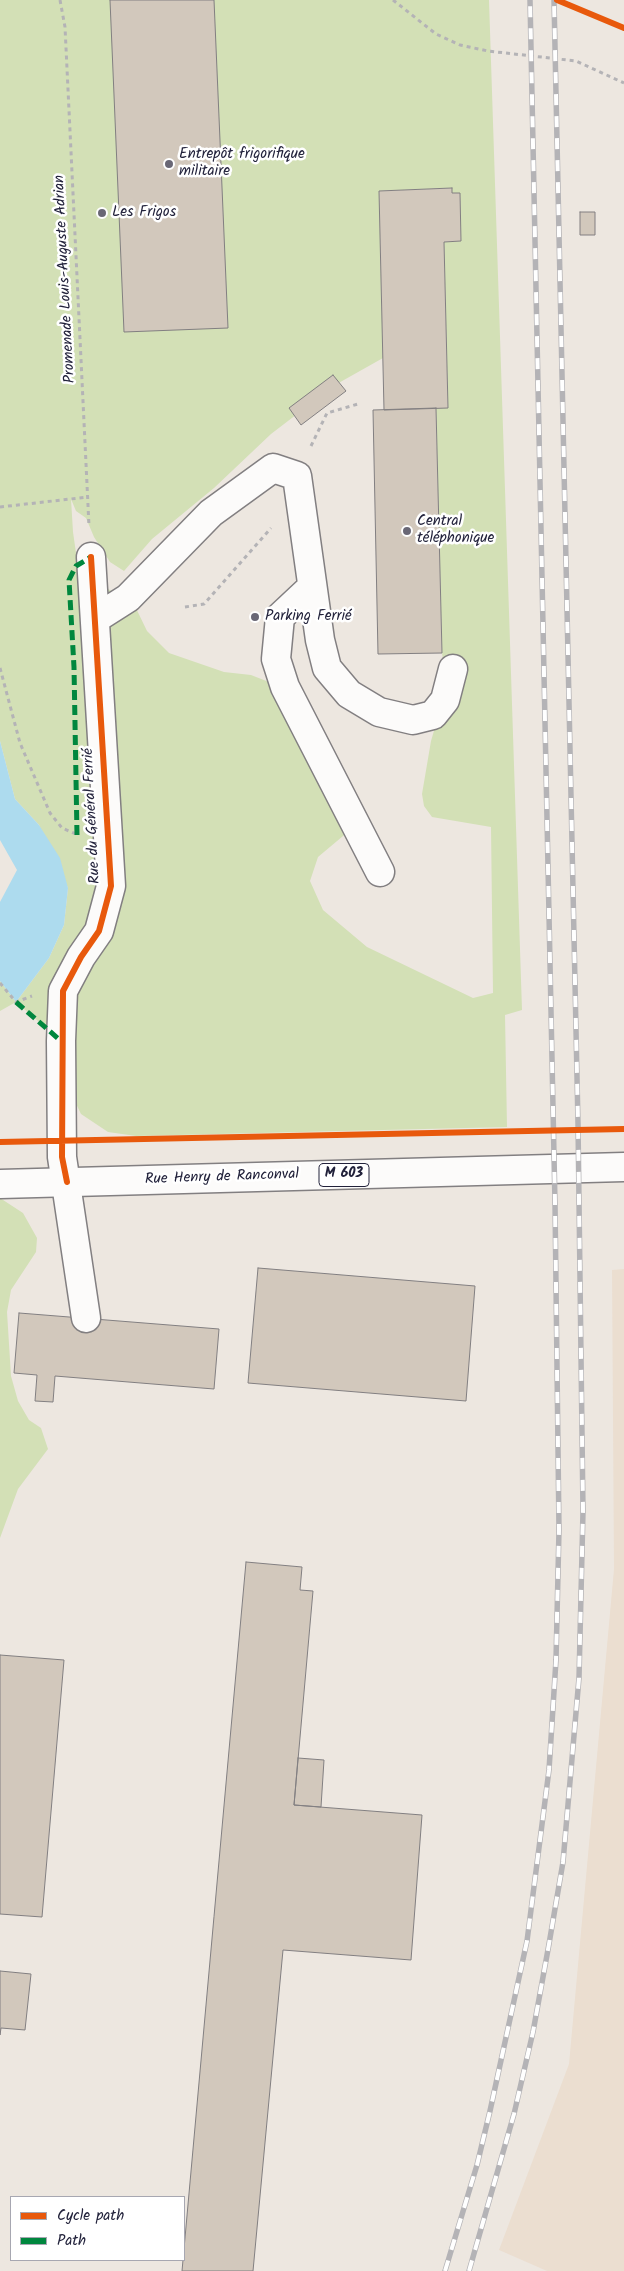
<!DOCTYPE html>
<html>
<head>
<meta charset="utf-8">
<style>
  body { margin:0 }
  #map { position:relative; width:624px; height:2271px; overflow:hidden; background:#ede7e0; font-family:Kalam,sans-serif }
  canvas { display:block }
  .legend { position:absolute; left:10px; top:2196px; width:175px; height:65px; box-sizing:border-box; background:#fff; border:1px solid #a7a7b1; margin:0; padding:6px 9px; list-style:none; font-size:15px; color:#22223b }
  .legend li { display:flex; align-items:center; gap:10px; height:25px }
  .legend b { width:25px; border:1px solid #a7a7b1 }
</style>
</head>
<body>
<div id="map">
<canvas width="624" height="2271"></canvas>
<ul class="legend">
<li><b style="height:6px;background:#e8590c"></b>Cycle path</li>
<li><b style="height:6px;background:#00873e"></b>Path</li>
</ul>
</div>
<script>
const g = document.querySelector('canvas').getContext('2d');
g.lineJoin = 'round';
function fillPath(path, color) { g.fillStyle = color; g.fill(path, 'evenodd'); }
const shape = rows => new Path2D(rows.map(r => 'M' + r).join(''));
function stroke(path, color, width, dash) { g.strokeStyle = color; g.lineWidth = width; g.lineCap = dash ? 'butt' : 'round'; g.setLineDash(dash || []); g.stroke(path); }
function write(font, color, halo, rows, align = 'center') {
  g.font = font + ' Kalam,sans-serif'; g.lineWidth = 5; g.setLineDash([]); g.textBaseline = 'middle'; g.strokeStyle = halo; g.fillStyle = color; for (const [text, x, y, turn = 0] of rows) {
    g.save(); g.translate(x, y); g.rotate((+turn || 0) * Math.PI / 180); g.textAlign = isNaN(turn) ? turn : align; if (halo) g.strokeText(text, 0, 0); g.fillText(text, 0, 0); g.restore();
  }
}
fillPath(shape([
  [624,1269,624,2271,547,2271,499,2250,569,2064,614,1569,612,1270]
]), '#ebded0');
fillPath(shape([
  [0,0,489,0,522,1010,505,1015,507,1127,136,1136,108,1132,81,1114,62,1075,61,1041,16,1002,0,1011,0,981,16,1002,49,958,64,925,68,888,39,825,15,799,0,741],
  [452,188,452,193,460,193,461,241,444,242,448,408,436,408,442,653,447,686,431,741,422,794,424,806,432,817,491,827,493,993,473,998,367,947,323,910,310,881,318,857,349,831,274,684,251,675,224,672,169,653,147,631,133,602,79,574,73,532,71,499,76,511,86,518,94,537,110,562,124,571,152,539,214,488,271,434,335,385,383,358,379,191],
  [0,1198,23,1213,37,1238,36,1252,11,1290,7,1312,11,1376,18,1401,29,1420,41,1428,48,1449,18,1489,0,1538]
]), '#d3e0b6');
fillPath(shape([
  [0,741,15,799,39,825,60,858,68,888,64,925,49,958,16,1002,0,981,0,902,17,870,0,840]
]), '#addbee');
const building = shape([
  [110,0,214,0,228,328,124,332,110,0],
  [452,188,452,193,460,193,461,241,444,242,448,408,384,410,379,191,452,188],
  [580,212,595,212,595,235,580,235,580,212],
  [333,375,346,391,301,425,289,408,333,375],
  [436,408,442,653,378,654,373,410,436,408],
  [258,1268,475,1286,466,1401,248,1383,258,1268],
  [19,1313,219,1329,214,1389,55,1376,53,1402,35,1401,37,1375,14,1373,19,1313],
  [246,1562,302,1567,300,1590,313,1591,294,1805,422,1815,411,1960,283,1950,253,2271,182,2271,246,1562],
  [0,1655,64,1660,42,1917,0,1914,0,1655],
  [298,1758,324,1760,321,1807,294,1805,298,1758],
  [0,1971,31,1974,25,2030,1,2028,0,2035,0,1971]
]);
fillPath(building, '#d2c8bc');
stroke(building, '#827f81', 1);
const minor = shape([
  [312,587,280,617,276,659,285,687,380,872],
  [95,619,128,598,211,513,273,468,297,476,320,640,327,668,349,694,379,712,413,720,433,715,445,700,453,669],
  [86,1318,62,1157,61,1041,63,991,81,957,99,931,111,886,91,557]
]);
const major = shape([
  [0,1184,624,1167]
]);
stroke(minor, '#827f81', 31);
stroke(major, '#827f81', 31);
stroke(shape([
  [60,0,65,27,89,526],
  [393,0,436,34,460,45,488,51,576,61,624,83],
  [311,446,327,413,358,404],
  [0,507,88,497],
  [185,607,204,604,271,528],
  [0,668,20,743,50,813,62,828,76,834],
  [0,983,16,1002,32,996]
]), '#b4b3b6', 3, [4, 4]);
stroke(minor, '#fcfbfa', 28);
stroke(major, '#fcfbfa', 28);
const rail = shape([
  [445,2271,477,2165,490,2111,527,1941,549,1770,556,1660,559,1530,555,1203,530,0],
  [469,2271,514,2114,533,2032,549,1944,563,1862,579,1678,583,1511,578,1123,554,0]
]);
stroke(rail, '#b4b3b6', 5.5);
stroke(rail, '#fff', 4, [11]);
stroke(shape([
  [77,835,74,667,69,580,76,566,91,557],
  [16,1002,61,1041]
]), '#00873e', 5, [10, 5]);
stroke(shape([
  [557,0,624,28],
  [0,1142,624,1129],
  [67,1182,62,1157,63,991,81,957,99,931,111,886,91,557]
]), '#e8590c', 6);
for (const [x, y, r, color] of [
  [169,164,5,"#696775"],
  [102,213,5,"#696775"],
  [407,531,5,"#696775"],
  [255,617,5,"#696775"]
]) { const dot = new Path2D(); dot.arc(x, y, r, 0, 2 * Math.PI); g.fillStyle = color; g.fill(dot); stroke(dot, '#fff', 2); }
for (const [x, y, w] of [
  [344,1175,50]
]) { const box = new Path2D(); box.roundRect(x - w / 2, y - 11.5, w, 23, 4); g.fillStyle = '#fff'; g.fill(box); stroke(box, '#22223b', 1); }
write('bold 14px', '#22223b', null, [
  ["M 603",344,1175]
]);
write('15px', '#22223b', '#fff', [
  ["Entrepôt frigorifique",179,155],
  ["militaire",179,172],
  ["Les Frigos",112,213],
  ["Central",417,522],
  ["téléphonique",417,539],
  ["Parking Ferrié",265,617]
], 'left');
write('15px', '#22223b', '#fff', [
  ["Promenade Louis-Auguste Adrian",66,279,-93],
  ["Rue du Général Ferrié",93,816,-93],
  ["Rue Henry de Ranconval",222,1178,-2]
]);
</script>
</body>
</html>
